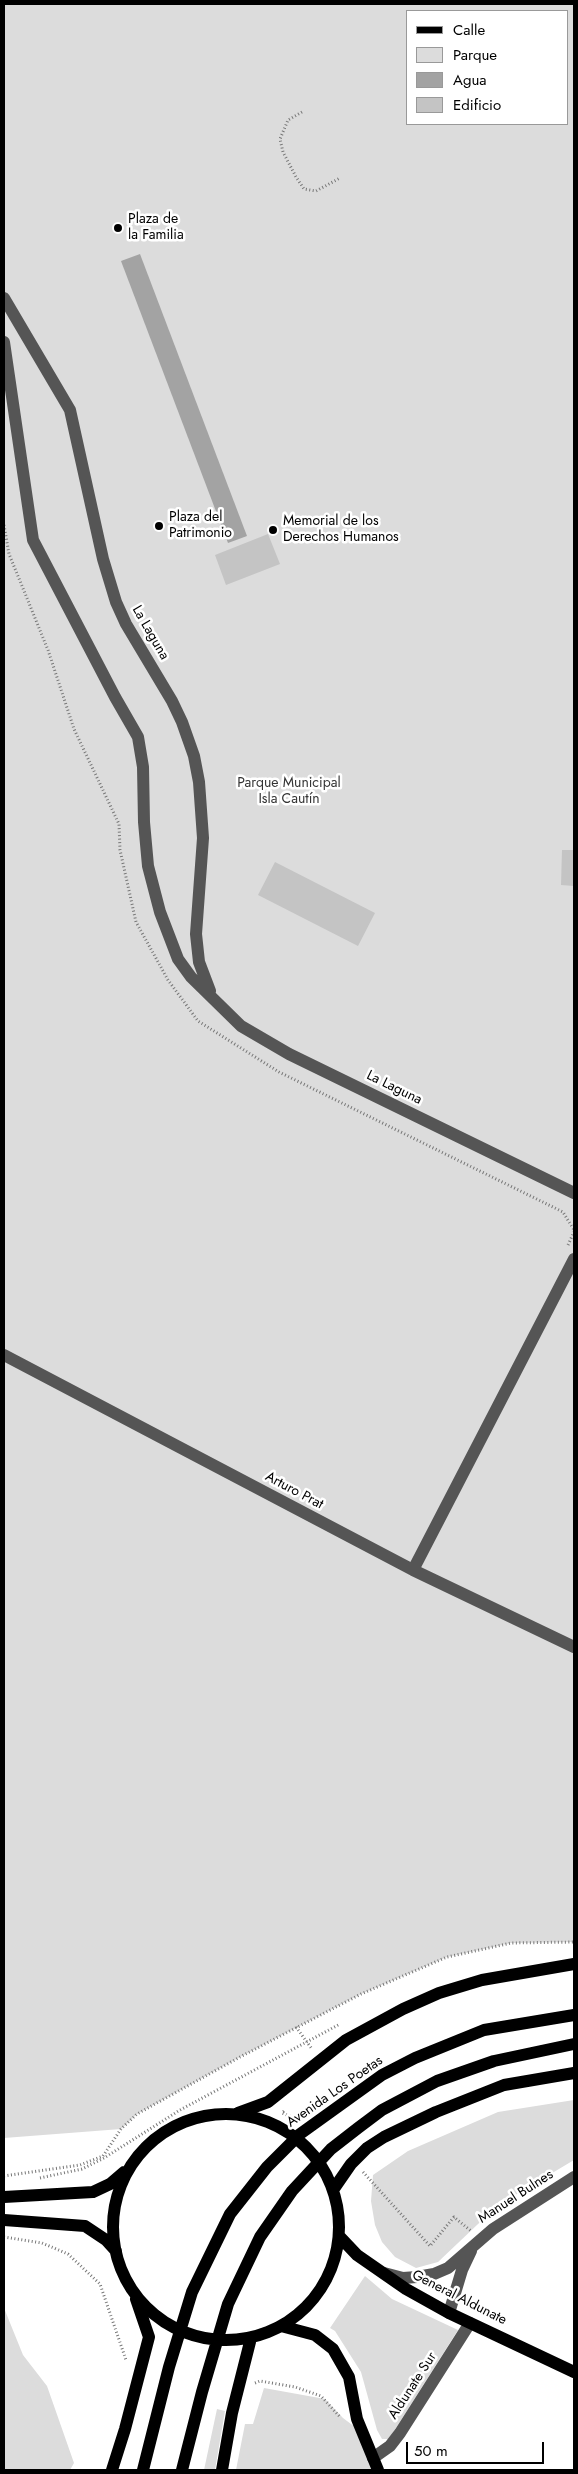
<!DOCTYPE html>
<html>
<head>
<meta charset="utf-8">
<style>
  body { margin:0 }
  #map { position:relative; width:578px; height:2474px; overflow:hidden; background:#fff; font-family:Jost,sans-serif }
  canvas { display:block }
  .frame { position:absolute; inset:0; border:5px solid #000; pointer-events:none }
  .legend { position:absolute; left:406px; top:10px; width:162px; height:115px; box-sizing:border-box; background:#fff; border:1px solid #999; margin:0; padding:6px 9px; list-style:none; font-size:15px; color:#000 }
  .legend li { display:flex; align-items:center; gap:10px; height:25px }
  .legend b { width:25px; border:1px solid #999 }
  .scale { position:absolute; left:406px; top:2442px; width:138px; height:22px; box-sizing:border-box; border:2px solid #000; border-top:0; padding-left:6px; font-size:15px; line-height:18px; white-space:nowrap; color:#000; -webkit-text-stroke:4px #fff; paint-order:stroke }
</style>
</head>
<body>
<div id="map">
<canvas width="578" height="2474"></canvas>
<div class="frame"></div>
<ul class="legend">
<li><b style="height:6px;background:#000"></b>Calle</li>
<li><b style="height:14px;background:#dcdcdc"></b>Parque</li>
<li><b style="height:14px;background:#a3a3a3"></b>Agua</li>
<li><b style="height:14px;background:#c4c4c4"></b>Edificio</li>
</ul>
<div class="scale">50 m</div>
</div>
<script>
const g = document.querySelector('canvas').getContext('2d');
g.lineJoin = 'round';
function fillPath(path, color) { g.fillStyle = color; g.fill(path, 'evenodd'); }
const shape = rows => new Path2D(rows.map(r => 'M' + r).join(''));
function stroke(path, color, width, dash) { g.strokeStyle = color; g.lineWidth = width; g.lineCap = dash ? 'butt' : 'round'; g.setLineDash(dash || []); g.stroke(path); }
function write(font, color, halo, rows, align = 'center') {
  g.font = font + ' Jost,sans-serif'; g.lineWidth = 5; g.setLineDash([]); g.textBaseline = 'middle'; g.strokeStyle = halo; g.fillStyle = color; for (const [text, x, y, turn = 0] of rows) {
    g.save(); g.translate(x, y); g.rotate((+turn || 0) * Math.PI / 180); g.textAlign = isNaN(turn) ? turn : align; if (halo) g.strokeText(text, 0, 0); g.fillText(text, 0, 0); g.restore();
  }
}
fillPath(shape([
  [4,4,574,4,574,1942,511,1943,447,1957,361,1994,240,2057,137,2114,121,2129,4,2138],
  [407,11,567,11,567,124,407,124],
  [574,2100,574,2160,497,2206,438,2262,416,2268,395,2257,382,2242,375,2225,371,2201,373,2175,408,2151,498,2112],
  [365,2276,392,2299,458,2330,389,2439,382,2439,377,2430,361,2372,335,2331,330,2328],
  [4,2308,23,2355,47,2386,74,2463,70,2470,4,2470],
  [264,2388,325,2399,343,2418,355,2427,381,2470,236,2470,245,2424,253,2424],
  [217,2409,225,2411,215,2470,204,2470]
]), '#dcdcdc');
fillPath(shape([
  [140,254,247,536,228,543,121,261]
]), '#a3a3a3');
fillPath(shape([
  [268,534,280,564,226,585,215,555],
  [562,850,574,850,574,886,561,885],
  [275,862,375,913,358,946,258,895]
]), '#c4c4c4');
stroke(shape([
  [302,112,288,120,280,139,283,152,296,177,304,189,316,191,340,178],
  [4,525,9,554,48,650,74,729,119,824,120,850,136,922,168,980,198,1021,279,1072,563,1212,574,1230],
  [568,1245,574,1232],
  [296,2027,312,2049],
  [284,2111,282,2113,297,2119],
  [363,2172,430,2246,454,2217,471,2231],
  [4,2176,80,2165,103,2156,121,2129,137,2114,240,2057,361,1994,447,1957,511,1943,574,1942],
  [40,2178,82,2169,104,2158,180,2110,340,2024],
  [4,2237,42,2243,68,2254,100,2284,126,2360],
  [255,2383,260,2381,295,2387,321,2396,340,2417]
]), '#777', 3, [1, 2.5]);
stroke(shape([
  [4,298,70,410,103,559,116,602,126,624,172,701,182,722,194,756,199,782,203,838,196,934,199,962,210,991],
  [4,342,33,540,115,697,138,737,143,767,144,822,148,866,160,912,178,959,191,977,241,1026,289,1054,574,1193],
  [4,1355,413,1570,574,1647],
  [413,1570,574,1259],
  [384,2273,403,2278,417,2277,434,2274,448,2268,493,2229,574,2177],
  [449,2313,462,2270,471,2251],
  [373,2458,390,2446,400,2433,470,2323]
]), '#555', 12);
stroke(shape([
  [238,2113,268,2102,346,2040,403,2009,439,1993,482,1980,574,1964],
  '113 2227a113 113 0 1 1 226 0a113 113 0 1 1-226 0Z',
  [333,2190,351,2164,367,2148,384,2137,436,2112,504,2085,574,2073],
  [4,2197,93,2192,110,2184,124,2172],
  [4,2220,85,2226,106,2240,116,2251],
  [339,2236,357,2255,406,2289,449,2313,574,2372],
  [281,2326,315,2335,333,2349,349,2377,357,2419,378,2470],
  [112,2470,125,2429,149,2337,136,2299],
  [143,2470,169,2367,192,2292,230,2214,267,2167,300,2134,382,2075,415,2058,484,2030,574,2015],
  [182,2470,202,2392,228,2304,260,2237,292,2191,331,2149,358,2128,382,2110,437,2081,494,2061,574,2044],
  [222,2470,232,2413,251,2338]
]), '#000', 12);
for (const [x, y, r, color] of [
  [118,228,5,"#000"],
  [159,526,5,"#000"],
  [273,530,5,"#000"]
]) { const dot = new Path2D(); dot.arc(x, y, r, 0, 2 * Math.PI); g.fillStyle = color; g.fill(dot); stroke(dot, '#fff', 2); }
write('14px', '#000', '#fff', [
  ["Plaza de",128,220],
  ["la Familia",128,236],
  ["Plaza del",169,518],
  ["Patrimonio",169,534],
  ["Memorial de los",283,522],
  ["Derechos Humanos",283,538]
], 'left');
write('14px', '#000', '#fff', [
  ["La Laguna",150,633,60],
  ["La Laguna",394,1088,26],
  ["Arturo Prat",294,1491,28],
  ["Avenida Los Poetas",335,2092,-35],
  ["Manuel Bulnes",516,2197,-33],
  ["General Aldunate",459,2298,27],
  ["Aldunate Sur",413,2386,-57]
]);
write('14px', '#333', '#fff', [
  ["Parque Municipal",289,784],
  ["Isla Cautín",289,800]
]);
</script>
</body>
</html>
